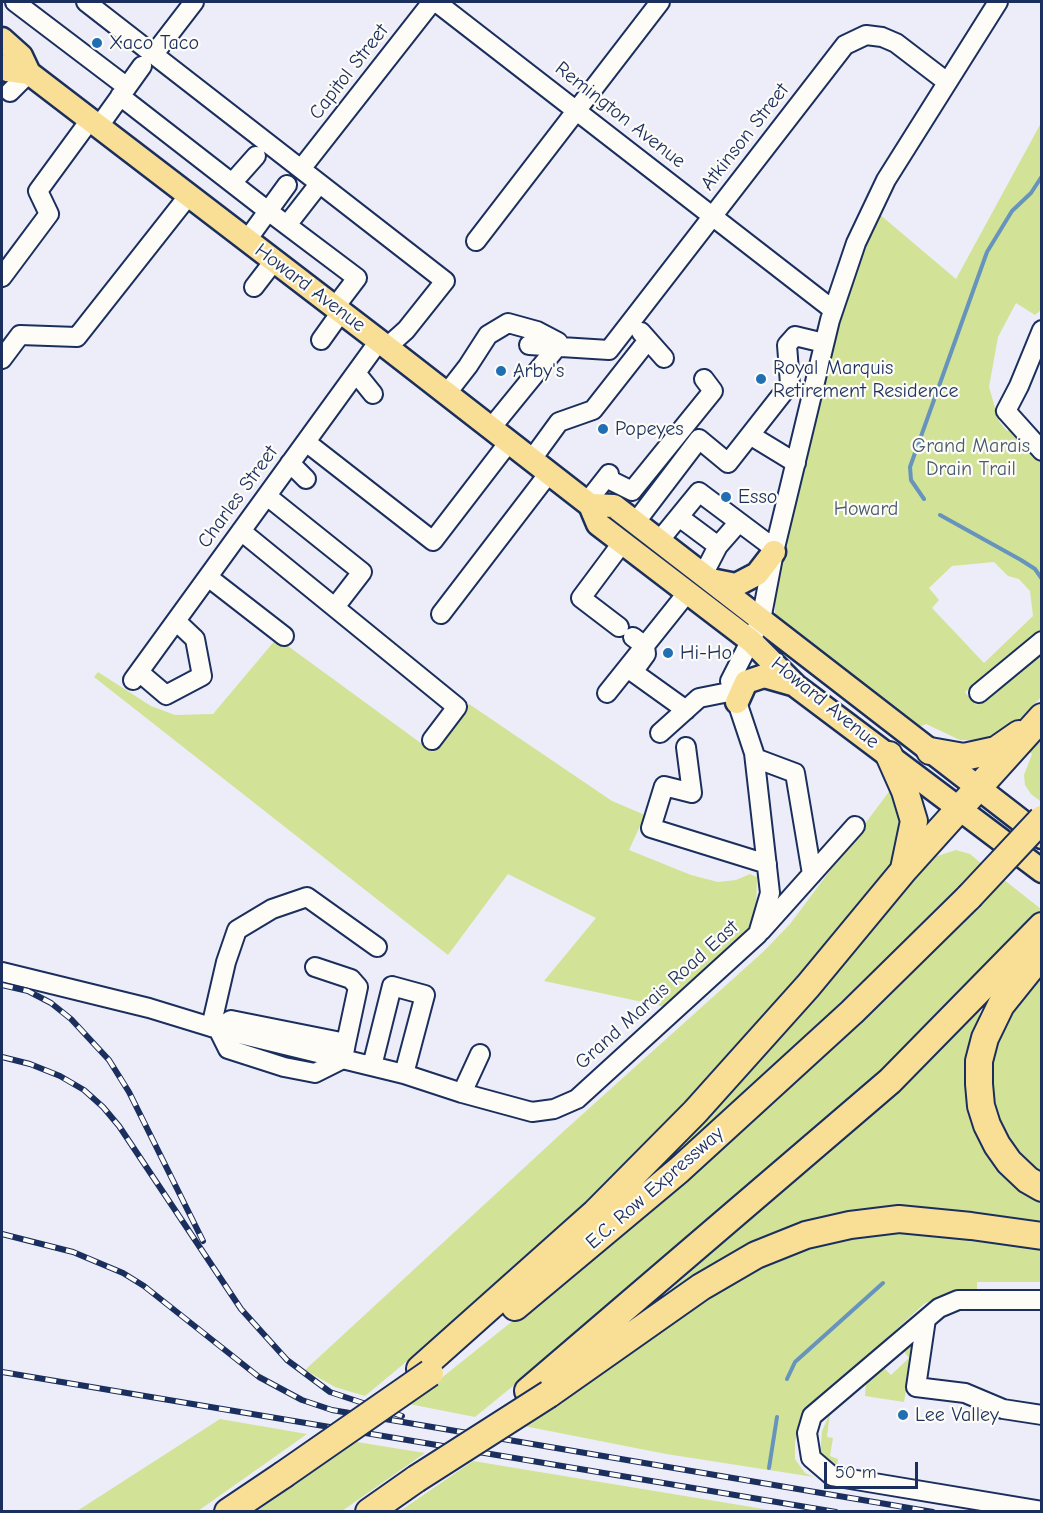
<!DOCTYPE html>
<html>
<head>
<meta charset="utf-8">
<style>
  body { margin:0 }
  #map { position:relative; width:1043px; height:1513px; overflow:hidden; background:#ecedf8; font-family:"Comic Neue",sans-serif }
  canvas { display:block }
  .frame { position:absolute; inset:0; border:3px solid #1b2f5e; pointer-events:none }
  .scale { position:absolute; left:824px; top:1462px; width:94px; height:27px; box-sizing:border-box; border:3px solid #1b2f5e; border-top:0; padding-left:8px; font-size:18px; line-height:21px; white-space:nowrap; color:#1b2f5e; -webkit-text-stroke:4px #fdfcf7; paint-order:stroke }
</style>
</head>
<body>
<div id="map">
<canvas width="1043" height="1513"></canvas>
<div class="frame"></div>
<div class="scale">50 m</div>
</div>
<script>
const g = document.querySelector('canvas').getContext('2d');
g.lineJoin = 'round';
function fillPath(path, color) { g.fillStyle = color; g.fill(path, 'evenodd'); }
const shape = rows => new Path2D(rows.map(r => 'M' + r).join(''));
function stroke(path, color, width, dash) { g.strokeStyle = color; g.lineWidth = width; g.lineCap = dash ? 'butt' : 'round'; g.setLineDash(dash || []); g.stroke(path); }
function write(font, color, halo, rows, align = 'center') {
  g.font = font + ' "Comic Neue",sans-serif'; g.lineWidth = 4.5; g.setLineDash([]); g.textBaseline = 'middle'; g.strokeStyle = halo; g.fillStyle = color; for (const [text, x, y, turn = 0] of rows) {
    g.save(); g.translate(x, y); g.rotate((+turn || 0) * Math.PI / 180); g.textAlign = isNaN(turn) ? turn : align; if (halo) g.strokeText(text, 0, 0); g.fillText(text, 0, 0); g.restore();
  }
}
fillPath(shape([
  [1041,123,1041,310,1035,315,1016,303,998,337,989,387,999,421,1007,431,1014,427,1041,458,1041,630,1021,645,965,692,976,705,1041,649,1041,697,1003,738,974,746,970,740,960,740,926,724,917,728,779,620,775,613,775,586,843,309,863,247,878,213,956,279],
  [994,562,1008,576,1019,579,1030,591,1033,616,984,663,932,608,939,600,929,588,952,566],
  [277,638,433,752,469,704,612,801,645,815,629,850,691,875,718,882,736,880,750,874,757,877,756,913,743,939,666,1007,544,981,596,918,508,874,448,955,94,677,98,672,151,706,175,715,213,714],
  [1041,735,1042,799,1040,801,1031,794,1025,785,1024,775,1032,754,1027,750],
  [894,785,904,808,899,856,815,958,695,1096,603,1190,511,1275,365,1396,335,1387,305,1370,565,1130,764,951,790,924],
  [956,850,970,854,982,864,780,1062,624,1200,918,865,923,870,934,857],
  [1003,879,1041,909,878,1073,751,1192,475,1417,409,1404,691,1178,822,1056],
  [1041,970,1041,1178,1029,1170,996,1129,987,1065,1007,1012],
  [981,1007,967,1068,1041,1197,1041,1224,894,1211,659,1306,655,1303,824,1155],
  [912,1231,1041,1245,1041,1282,977,1282,977,1292,946,1294,924,1304,803,1415,795,1442,795,1459,805,1473,814,1477,666,1454,524,1426,592,1375,737,1277,789,1250,837,1235],
  [912,1342,915,1343,904,1402,865,1396,866,1383,883,1367,891,1375,909,1358,903,1350],
  [830,1413,827,1437,833,1438,830,1456,838,1459,837,1468,820,1455,822,1431],
  [220,1419,307,1434,198,1511,77,1511],
  [357,1442,425,1453,342,1511,257,1511],
  [473,1461,776,1511,400,1511]
]), '#d2e397');
stroke(shape([
  [924,499,911,480,910,467,987,252,1012,211,1031,193,1042,176],
  [940,515,1021,560,1035,569,1042,579],
  [787,1379,795,1362,883,1283],
  [769,1468,777,1417]
]), '#6794bc', 4);
const minor = shape([
  [15,2,127,87,99,126],
  [86,2,445,281,406,330,387,347],
  [436,2,832,309],
  [154,54,194,2],
  [127,87,142,66],
  [10,92,29,73],
  [120,96,268,211,357,278,335,307],
  [301,169,432,2],
  [232,183,256,156],
  [287,225,319,184],
  [247,240,287,185],
  [476,241,660,2],
  [2,277,49,214,38,191,90,120],
  [254,287,274,261],
  [1042,330,1019,386,1006,411,1042,451],
  [641,332,664,358],
  [321,340,341,312],
  [529,345,609,350,845,45,866,35,882,37,896,43,947,82],
  [2,359,20,335,77,337,189,195],
  [356,373,373,394],
  [447,393,468,366,488,335,508,323,537,331,558,342,557,347,491,428],
  [750,435,796,463],
  [306,442,433,541,509,442],
  [532,459,559,422,593,410,648,340],
  [290,463,306,479],
  [606,478,632,491,713,391,704,379],
  [267,496,362,572,335,607],
  [587,502,609,474],
  [679,517,718,546],
  [635,523,699,439,728,463,790,384,787,345,795,336,824,343],
  [241,531,457,707,432,740],
  [659,541,699,492,775,549],
  [703,575,718,546,739,522],
  [208,577,284,636],
  [441,614,549,473],
  [619,627,581,598,622,543],
  [633,637,645,646,646,654,633,672,686,710],
  [139,672,166,695,202,676,195,639,176,621],
  [133,680,379,341],
  [607,693,687,593],
  [979,693,1042,641],
  [660,733,699,698,734,691],
  [686,747,692,793,664,786,651,828,767,864],
  [755,758,795,773,812,874],
  [761,931,855,826],
  [315,967,351,979,358,987,346,1043,343,1059,315,1073,284,1067,228,1049,218,1029,231,1020,346,1043],
  [2,972,149,1008,211,1027,404,1074,462,1093,532,1112,554,1109,577,1099,758,934,770,893,754,753,730,681,761,620,774,552,830,320,856,243,886,180,998,2],
  [211,1027,226,962,237,930,272,909,307,897,377,947],
  [372,1066,392,986,425,995,404,1074],
  [462,1093,480,1054],
  [1042,1300,958,1300,939,1308,812,1416,807,1433,811,1458,832,1476,1042,1511],
  [926,1319,916,1387,965,1393,1003,1409,1042,1415]
]);
const major = shape([
  [2,39,21,56,29,73],
  [2,66,7,70,29,73,379,341,590,505,598,524,751,641,796,686,1042,871],
  [590,505,614,506,1042,837],
  [711,580,736,585,757,574,774,552],
  [737,702,746,682,764,676,792,684]
]);
const highway = shape([
  [930,751,964,757,996,750,1019,734],
  [889,755,905,791,914,821,904,869],
  [1042,954,1001,1005,985,1038,979,1061,979,1084,981,1106,987,1125,997,1145,1009,1162,1028,1180,1042,1188],
  [515,1307,679,1170,852,1012,969,897],
  [420,1369,595,1213,695,1112,808,986,904,870,1042,717],
  [528,1391,890,1081,1042,926],
  [549,1394,701,1287,756,1255,806,1235,850,1225,899,1219,971,1226,1042,1236],
  [228,1512,283,1475],
  [369,1512,416,1479]
]);
stroke(minor, '#1b2f5e', 22);
stroke(major, '#1b2f5e', 27);
stroke(highway, '#1b2f5e', 30);
stroke(minor, '#fdfcf7', 18);
stroke(major, '#f9df96', 22);
stroke(highway, '#f9df96', 26);
const rail = shape([
  [2,985,28,991,51,1003,71,1019,109,1060,129,1092,203,1241],
  [2,1057,30,1064,60,1076,84,1090,103,1107,119,1126,241,1309,287,1360,330,1392,402,1416],
  [2,1234,73,1252,123,1273,144,1286,259,1377,302,1400,332,1410,933,1512],
  [2,1372,836,1512]
]);
stroke(rail, '#1b2f5e', 6);
stroke(rail, '#fdfcf7', 4, [11]);
const highwayBridge = shape([
  [969,897,1042,819],
  [283,1475,430,1373],
  [416,1479,549,1394]
]);
stroke(highwayBridge, '#1b2f5e', 30, []);
stroke(highwayBridge, '#f9df96', 26);
for (const [x, y, r, color] of [
  [97,43,6,"#1f6fb2"],
  [501,371,6,"#1f6fb2"],
  [761,379,6,"#1f6fb2"],
  [603,429,6,"#1f6fb2"],
  [726,497,6,"#1f6fb2"],
  [668,653,6,"#1f6fb2"],
  [903,1415,6,"#1f6fb2"]
]) { const dot = new Path2D(); dot.arc(x, y, r, 0, 2 * Math.PI); g.fillStyle = color; g.fill(dot); stroke(dot, '#fdfcf7', 2); }
write('20px', '#1b2f5e', '#fdfcf7', [
  ["Xaco Taco",109,43],
  ["Royal Marquis",773,368],
  ["Retirement Residence",773,391],
  ["Arby's",513,371],
  ["Popeyes",615,429],
  ["Esso",738,497],
  ["Hi-Ho",680,653],
  ["Lee Valley",915,1415]
], 'left');
write('20px', '#1b2f5e', '#fdfcf7', [
  ["Capitol Street",349,72,-52],
  ["Remington Avenue",620,115,38],
  ["Atkinson Street",745,137,-52],
  ["Howard Avenue",310,288,37],
  ["Charles Street",238,497,-54],
  ["Howard Avenue",825,703,39],
  ["Grand Marais Road East",657,995,-42],
  ["E.C. Row Expressway",655,1188,-41]
]);
write('20px', '#495c6c', '#fdfcf7', [
  ["Grand Marais",971,446],
  ["Drain Trail",971,469],
  ["Howard",866,509]
]);
</script>
</body>
</html>
